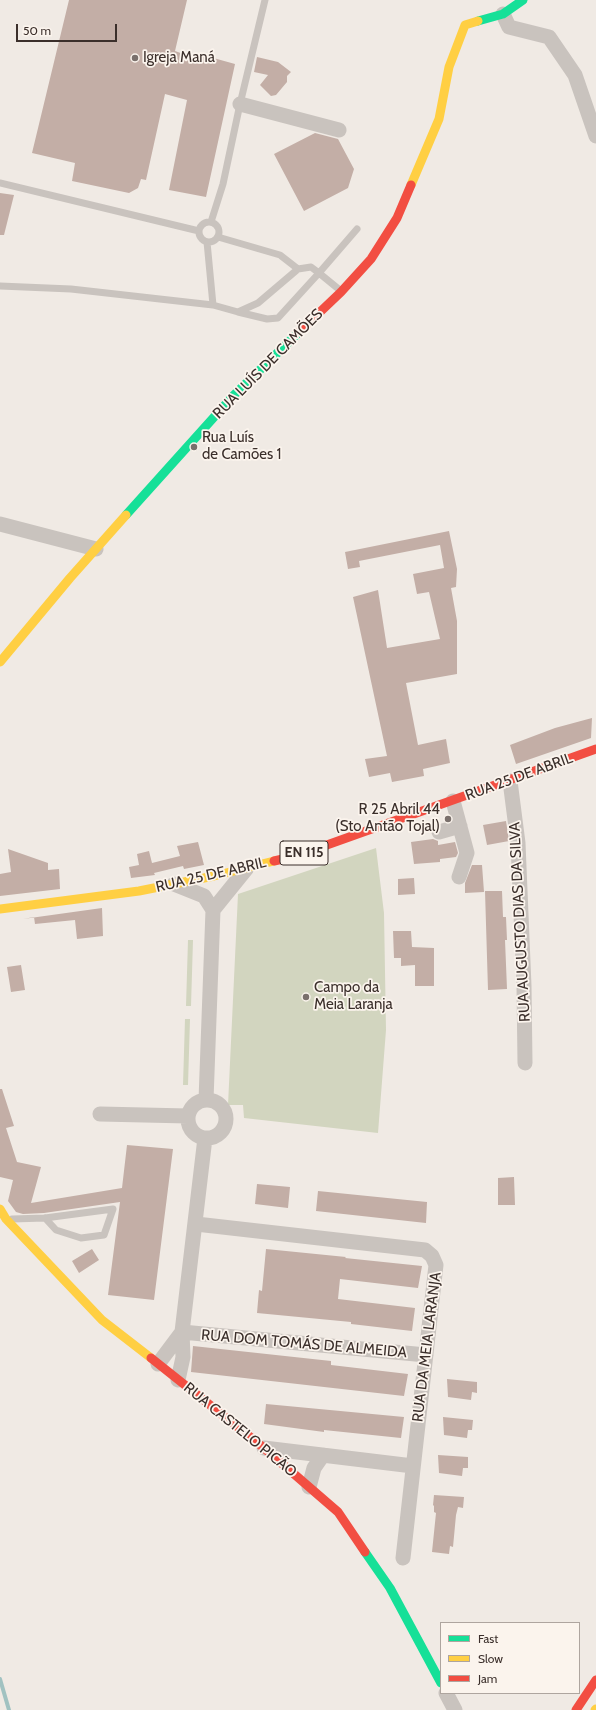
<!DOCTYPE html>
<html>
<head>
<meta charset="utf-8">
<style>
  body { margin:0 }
  #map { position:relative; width:596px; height:1710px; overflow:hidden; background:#f0eae4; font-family:Cabin,sans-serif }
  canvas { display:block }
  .legend { position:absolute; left:440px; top:1622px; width:140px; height:72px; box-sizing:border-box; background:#fbf4ed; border:1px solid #aea59f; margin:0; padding:5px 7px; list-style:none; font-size:12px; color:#3b2f2b }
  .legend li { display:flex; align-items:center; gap:8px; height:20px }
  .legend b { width:20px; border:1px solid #aea59f }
  .scale { position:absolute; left:16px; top:24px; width:101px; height:18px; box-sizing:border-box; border:2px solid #3b2f2b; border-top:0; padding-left:5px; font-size:12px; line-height:14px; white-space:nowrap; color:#3b2f2b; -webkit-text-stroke:3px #fbf4ed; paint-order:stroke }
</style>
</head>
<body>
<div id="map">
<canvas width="596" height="1710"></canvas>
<ul class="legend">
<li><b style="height:5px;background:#16e098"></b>Fast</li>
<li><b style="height:5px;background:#ffcf43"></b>Slow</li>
<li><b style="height:5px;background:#f24e42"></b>Jam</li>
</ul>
<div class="scale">50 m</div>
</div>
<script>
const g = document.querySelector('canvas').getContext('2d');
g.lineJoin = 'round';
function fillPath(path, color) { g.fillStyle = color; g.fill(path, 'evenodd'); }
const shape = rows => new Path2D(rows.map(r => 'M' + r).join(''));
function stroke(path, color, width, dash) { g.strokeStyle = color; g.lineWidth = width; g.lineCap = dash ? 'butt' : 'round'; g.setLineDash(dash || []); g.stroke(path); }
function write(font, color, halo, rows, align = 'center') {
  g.font = font + ' Cabin,sans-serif'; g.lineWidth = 3.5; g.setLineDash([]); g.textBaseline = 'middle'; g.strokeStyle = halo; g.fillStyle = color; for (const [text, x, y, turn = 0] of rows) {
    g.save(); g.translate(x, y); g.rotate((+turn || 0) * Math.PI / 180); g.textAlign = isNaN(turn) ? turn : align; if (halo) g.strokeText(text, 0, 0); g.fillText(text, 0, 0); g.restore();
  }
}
fillPath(shape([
  [376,848,384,913,386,1030,378,1133,244,1118,243,1105,228,1105,238,894],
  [188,940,193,940,191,1006,186,1006],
  [185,1019,190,1019,188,1085,183,1085]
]), '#d2d5bf');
stroke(shape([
  [0,1679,9,1710]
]), '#a1c2c1', 4);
fillPath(shape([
  [69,0,187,0,175,51,197,59,199,54,235,64,206,197,169,190,187,100,165,94,146,180,141,179,138,188,129,193,72,181,75,163,32,153],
  [257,57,278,62,291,72,287,76,287,82,276,95,271,96,260,85,268,75,254,72],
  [315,133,338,139,354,169,348,188,304,211,274,154],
  [0,193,14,195,4,235,0,235],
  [449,531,457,569,456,587,451,588,457,621,457,674,406,683,418,745,446,739,450,763,423,769,424,776,392,782,390,773,369,777,365,759,387,756,353,597,378,590,387,648,440,639,429,592,417,594,413,574,444,568,440,545,359,561,360,567,348,569,345,552],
  [592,718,591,738,516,764,510,745,555,728],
  [506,821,509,841,487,845,483,825],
  [433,839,438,841,438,845,455,842,458,853,456,857,440,859,440,862,414,864,411,842],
  [198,842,204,865,184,869,183,866,154,873,155,875,131,878,129,867,139,865,137,854,149,851,152,863,180,856,177,846],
  [8,849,48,863,48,870,59,869,60,889,0,896,0,874,11,872],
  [472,865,482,865,484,892,465,893,465,883],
  [414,878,415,894,398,895,398,879],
  [485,891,502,891,503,917,506,917,507,940,505,940,507,989,488,990],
  [102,908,103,936,77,939,75,920,35,924,34,917,23,919],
  [393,931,411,931,412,947,434,948,434,986,415,986,415,965,401,966,401,958,394,958],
  [21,965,25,990,11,992,7,967],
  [0,1089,2,1089,14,1126,6,1128,17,1162,41,1167,31,1203,122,1188,127,1145,173,1149,154,1300,108,1295,120,1202,44,1213,23,1214,16,1212,8,1201,13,1180,0,1177],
  [514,1177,515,1205,498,1205,498,1178],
  [257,1184,290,1187,288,1208,255,1204],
  [318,1191,427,1202,426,1223,316,1211],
  [92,1249,99,1260,79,1273,72,1261],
  [266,1249,346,1257,345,1258,422,1266,418,1288,340,1279,338,1299,415,1308,412,1331,351,1324,351,1322,257,1313,259,1290,262,1291],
  [193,1346,331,1361,331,1365,408,1374,404,1396,191,1372],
  [447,1379,477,1382,477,1393,472,1392,471,1400,448,1397],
  [266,1404,404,1417,401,1438,324,1430,324,1432,264,1424],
  [443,1417,473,1420,472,1430,468,1430,467,1438,444,1435],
  [438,1455,468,1457,468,1468,463,1468,462,1476,439,1473],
  [434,1495,464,1497,463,1508,458,1507,456,1515,453,1547,450,1546,449,1554,432,1552,436,1513,434,1512,434,1506,433,1505]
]), '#c3aea6');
stroke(shape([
  [0,183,199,231],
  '199 232a10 10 0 1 1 20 0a10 10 0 1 1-20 0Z',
  [211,222,223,184,240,104,265,0],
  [218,237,280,255,298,269],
  [207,242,213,305],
  [0,286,71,289,213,305,238,312,258,303,298,269,311,267,319,273,357,229],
  [238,312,267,319,278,318,319,273,341,291],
  [12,1219,45,1218,113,1209,104,1235,81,1238,56,1230,45,1218]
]), '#c9c3be', 7);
stroke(shape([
  [503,14,509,27,549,37,575,75,596,136],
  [240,104,339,130],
  [0,524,96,549],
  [510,781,518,843,524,986,525,1063],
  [453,801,467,853,459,877],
  [439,832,460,826],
  [174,884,204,896,213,910,206,1100],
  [213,910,247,868],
  '188 1119a19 19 0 1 1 38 0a19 19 0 1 1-38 0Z',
  [100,1114,188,1116],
  [196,1224,425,1250,432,1256,436,1265,403,1558],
  [182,1332,426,1355],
  [158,1364,182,1332],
  [178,1380,183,1357,182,1332,205,1138],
  [264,1448,413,1466],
  [309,1487,314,1468,323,1455],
  [446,1693,455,1710]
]), '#c9c3be', 15);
stroke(shape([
  [478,21,503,14,523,0],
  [126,515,233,396,299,332],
  [365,1552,390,1588,441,1683]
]), '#16e098', 9);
stroke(shape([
  [411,185,439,119,449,67,465,25,478,21],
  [0,662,70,578,126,515],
  [0,909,139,891,214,876,274,861],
  [0,1209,6,1219,102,1320,151,1358],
  [595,1710,596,1709]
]), '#ffcf43', 9);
stroke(shape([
  [299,332,341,292,371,259,397,218,411,185],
  [274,861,296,856,596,749],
  [151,1358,264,1448,338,1512,365,1552],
  [576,1710,596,1680]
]), '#f24e42', 9);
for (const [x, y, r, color] of [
  [135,58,4,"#7a706c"],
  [194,447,4,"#7a706c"],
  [448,819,4,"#7a706c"],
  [306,997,4,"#7a706c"]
]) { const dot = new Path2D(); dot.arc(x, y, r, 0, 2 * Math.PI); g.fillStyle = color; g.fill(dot); stroke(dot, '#fbf4ed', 1.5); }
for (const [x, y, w] of [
  [304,853,48]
]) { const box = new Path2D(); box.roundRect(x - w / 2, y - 12, w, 24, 3); g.fillStyle = '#fbf4ed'; g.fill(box); stroke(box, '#3b2f2b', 1); }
write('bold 14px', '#3b2f2b', null, [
  ["EN 115",304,853]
]);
write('15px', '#3b2f2b', '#fbf4ed', [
  ["Igreja Maná",143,58],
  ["Rua Luís",202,438],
  ["de Camões 1",202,455],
  ["R 25 Abril 44",440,810,"right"],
  ["(Sto Antão Tojal)",440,827,"right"],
  ["Campo da",314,988],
  ["Meia Laranja",314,1005]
], 'left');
write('15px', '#3b2f2b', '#fbf4ed', [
  ["RUA LUÍS DE CAMÕES",268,364,-45],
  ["RUA 25 DE ABRIL",519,777,-20],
  ["RUA 25 DE ABRIL",211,875,-13],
  ["RUA AUGUSTO DIAS DA SILVA",520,922,-93],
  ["RUA DOM TOMÁS DE ALMEIDA",304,1344,5],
  ["RUA DA MEIA LARANJA",427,1347,-83],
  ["RUA CASTELO PICÃO",240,1430,39]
]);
</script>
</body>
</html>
